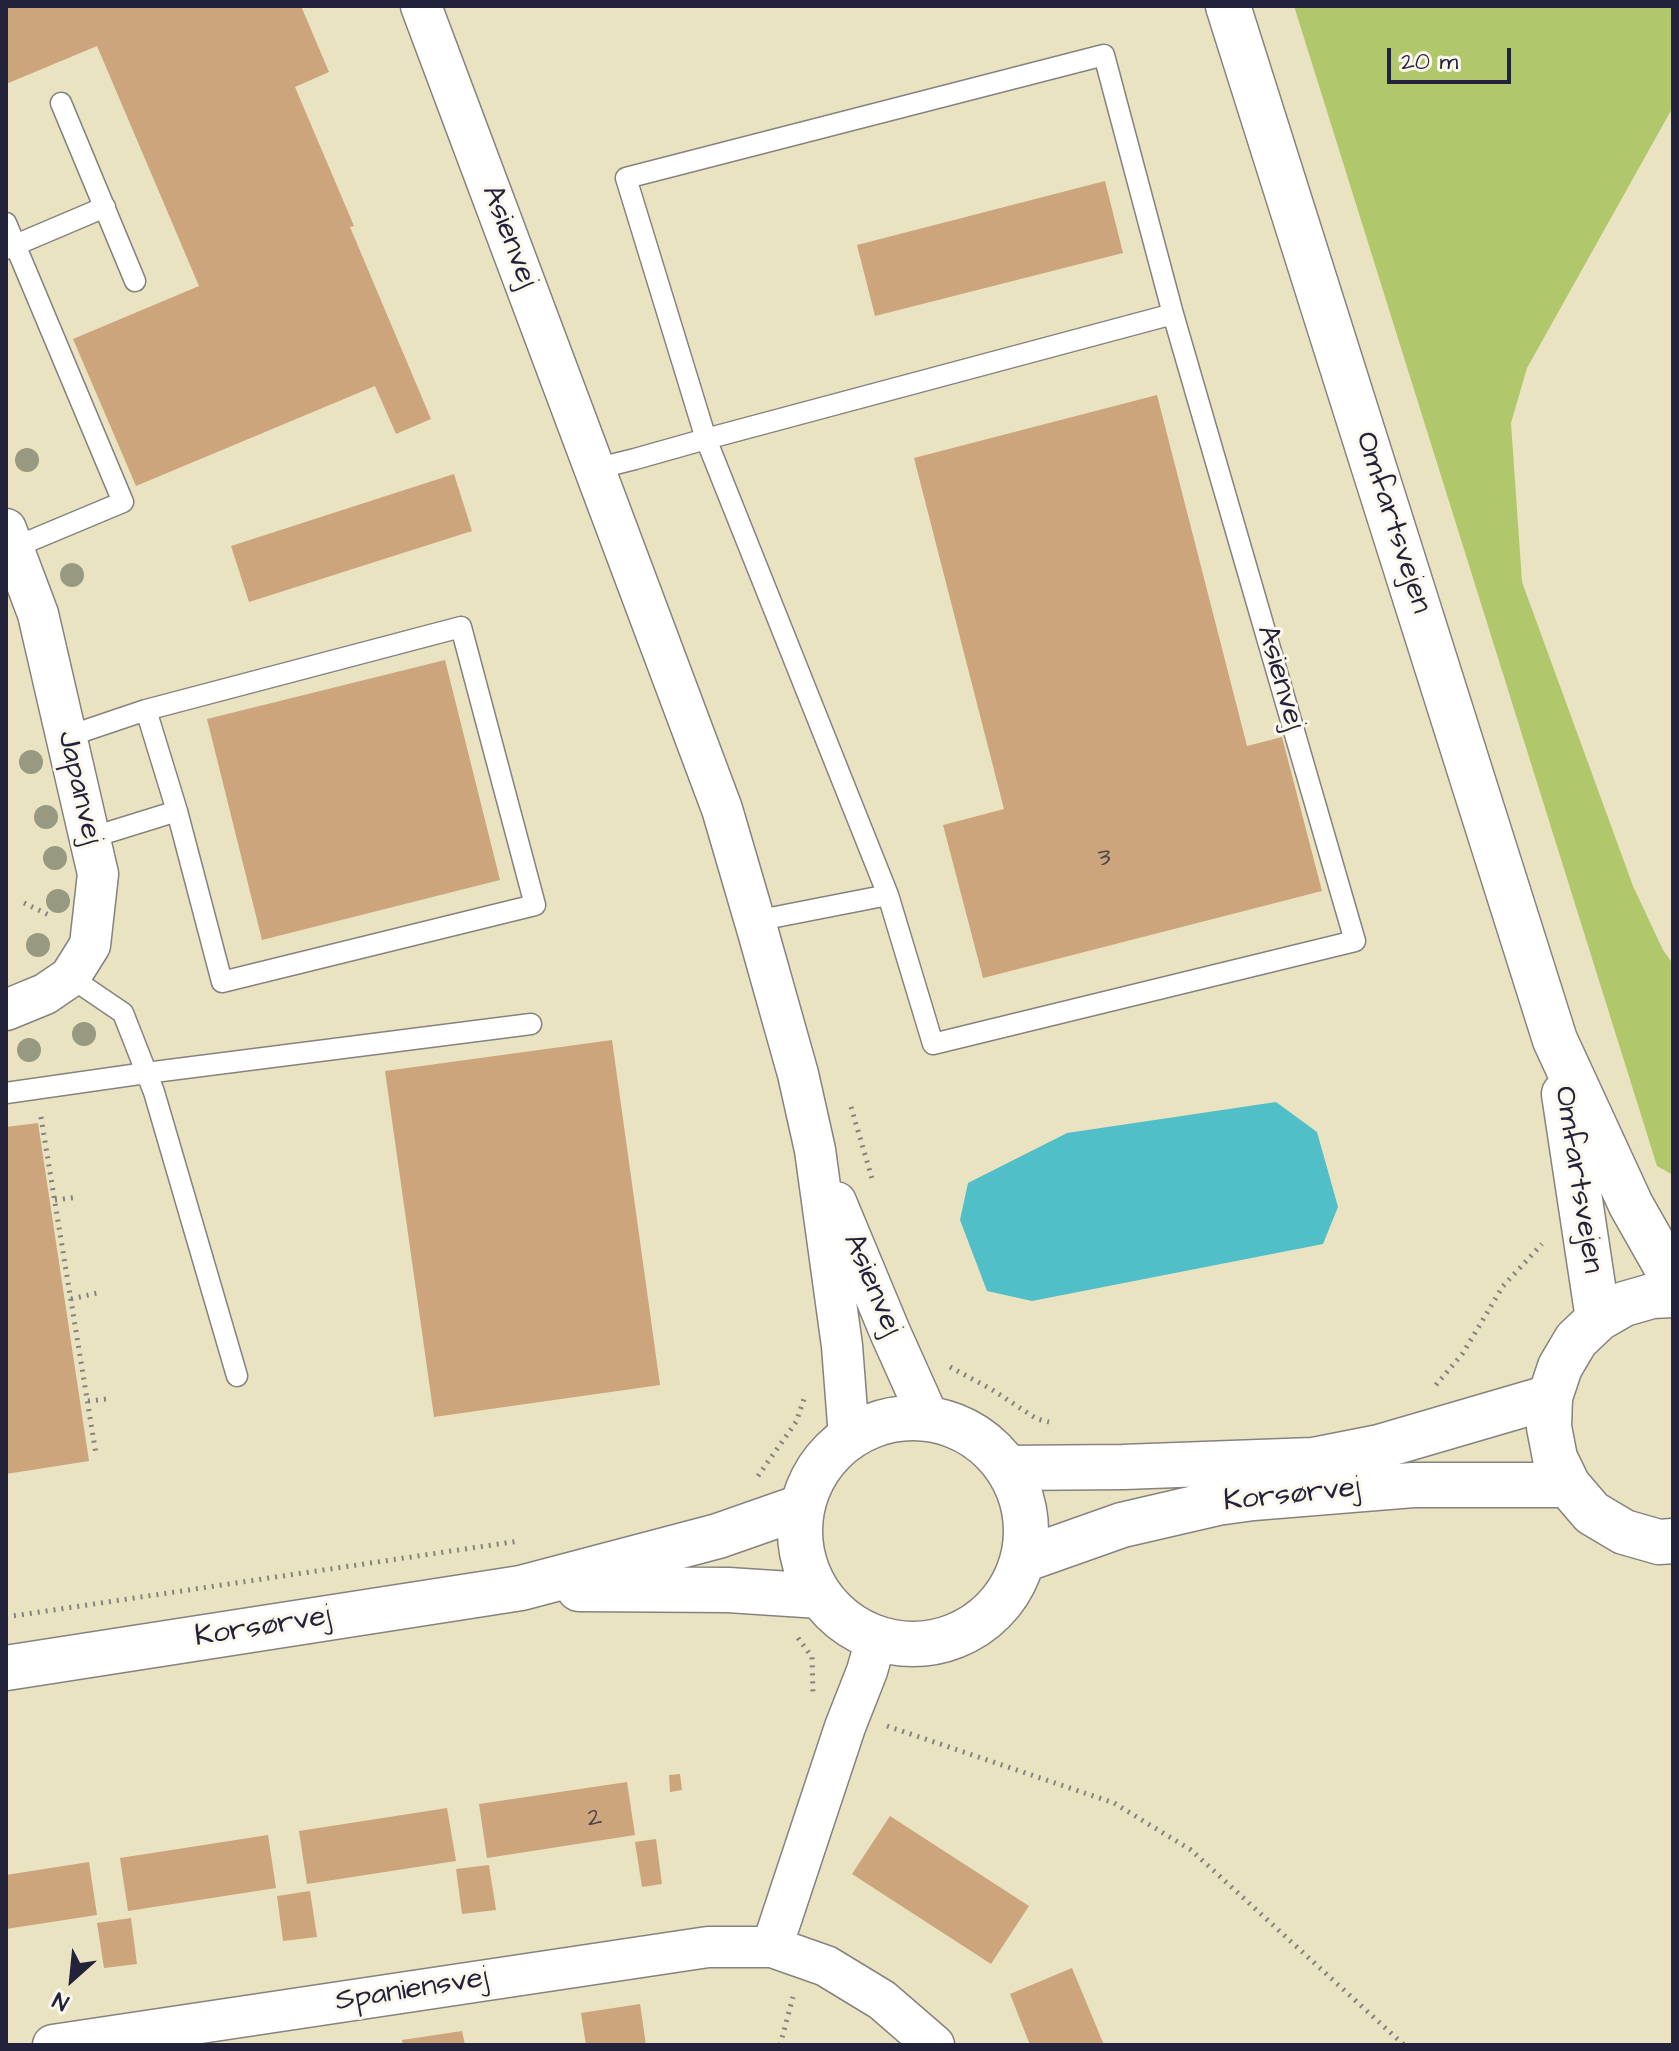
<!DOCTYPE html>
<html>
<head>
<meta charset="utf-8">
<style>
  body { margin:0 }
  #map { position:relative; width:1679px; height:2051px; overflow:hidden; background:#e9e3c2; font-family:"Architects Daughter",sans-serif }
  canvas { display:block }
  .frame { position:absolute; inset:0; border:8px solid #22223b; pointer-events:none }
  .north { position:absolute; left:32px; top:1939px; width:80px; height:80px; -webkit-text-stroke:6px #fbf7ec; paint-order:stroke; rotate:207deg; font-size:22px; font-weight:700; line-height:32px; text-align:center; color:#22223b }
  .north::after { content:''; display:block; margin:auto; width:28px; height:36px; background:#22223b; clip-path:polygon(50% 0,100% 100%,50% 72%,0 100%) }
  .scale { position:absolute; left:1387px; top:48px; width:124px; height:36px; box-sizing:border-box; border:4px solid #22223b; border-top:0; padding-left:10px; font-size:24px; line-height:28px; white-space:nowrap; color:#22223b; -webkit-text-stroke:6px #fbf7ec; paint-order:stroke }
</style>
</head>
<body>
<div id="map">
<canvas width="1679" height="2051"></canvas>
<div class="frame"></div>
<div class="north">N</div>
<div class="scale">20 m</div>
</div>
<script>
const g = document.querySelector('canvas').getContext('2d');
g.lineJoin = 'round';
function fillPath(path, color) { g.fillStyle = color; g.fill(path, 'evenodd'); }
const shape = rows => new Path2D(rows.map(r => 'M' + r).join(''));
function stroke(path, color, width, dash) { g.strokeStyle = color; g.lineWidth = width; g.lineCap = dash ? 'butt' : 'round'; g.setLineDash(dash || []); g.stroke(path); }
function write(font, color, halo, rows, align = 'center') {
  g.font = font + ' "Architects Daughter",sans-serif'; g.lineWidth = 6; g.setLineDash([]); g.textBaseline = 'middle'; g.strokeStyle = halo; g.fillStyle = color; for (const [text, x, y, turn = 0] of rows) {
    g.save(); g.translate(x, y); g.rotate((+turn || 0) * Math.PI / 180); g.textAlign = isNaN(turn) ? turn : align; if (halo) g.strokeText(text, 0, 0); g.fillText(text, 0, 0); g.restore();
  }
}
fillPath(shape([
  [1294,6,1673,6,1673,107,1527,368,1511,423,1522,582,1633,886,1663,950,1673,964,1673,1175,1657,1166]
]), '#b1c76b');
fillPath(shape([
  [1276,1102,1317,1132,1338,1207,1323,1244,1032,1301,987,1291,960,1220,968,1183,1067,1133]
]), '#51bfc8');
fillPath(shape([
  [6,6,301,6,329,72,295,87,354,226,350,227,431,419,396,434,375,386,136,486,73,339,199,286,97,46,6,84],
  [1105,181,1123,253,875,316,857,245],
  [1157,395,1247,746,1282,737,1322,891,983,978,943,825,1004,809,914,458],
  [454,474,472,531,249,602,231,546],
  [445,660,500,880,262,940,207,719],
  [612,1040,660,1385,434,1417,385,1071],
  [38,1123,89,1461,6,1474,6,1127],
  [680,1774,682,1790,670,1792,669,1775],
  [627,1782,635,1835,487,1858,479,1804],
  [447,1808,456,1861,307,1884,299,1831],
  [890,1816,1029,1906,991,1964,852,1874],
  [268,1835,276,1888,128,1911,120,1858],
  [656,1839,662,1884,642,1887,635,1842],
  [89,1862,97,1915,6,1929,6,1875],
  [489,1865,496,1910,462,1914,456,1869],
  [310,1891,317,1937,283,1941,277,1896],
  [131,1918,137,1964,104,1968,97,1923],
  [1072,1968,1104,2045,1030,2045,1010,1994],
  [640,2004,646,2045,586,2045,581,2013],
  [462,2031,465,2045,403,2045,402,2040]
]), '#cda57c');
const service = shape([
  [61,103,135,281],
  [6,223,123,502,13,548],
  [6,249,105,207],
  [595,469,635,459,706,439,1173,314,1355,941,933,1044,888,895,706,439,626,178,1104,55,1173,314],
  [66,737,146,710,461,627,535,905,222,982,177,811,146,710],
  [90,838,177,811],
  [755,921,888,895],
  [70,977,123,1013,154,1092,237,1376],
  [6,1093,146,1073,531,1024]
]);
const minor = shape([
  [421,6,722,809,758,932,798,1074,815,1150,842,1346,849,1437],
  [6,529,38,614,98,874,90,945,70,977,45,994,6,1010],
  [836,1202,890,1332,929,1419],
  [876,1639,867,1671,845,1727,772,1947,826,1966,882,2000,934,2045],
  [53,2045,708,1947,772,1947]
]);
const secondary = shape([
  '800 1531a113 113 0 1 1 226 0a113 113 0 1 1-226 0Z',
  [1008,1468,1123,1467,1313,1460,1379,1447,1550,1397],
  [1023,1560,1122,1525,1217,1503,1253,1498,1413,1485,1568,1485],
  [579,1589,728,1590,820,1596],
  [6,1668,521,1588,718,1536,801,1507]
]);
const primary = shape([
  [1228,6,1555,1040,1631,1205,1673,1279],
  [1564,1094,1598,1319],
  [1673,1295,1652,1296,1624,1304,1598,1319,1576,1340,1560,1367,1550,1397,1549,1427,1555,1458,1568,1485,1592,1513,1624,1532,1659,1542,1673,1541]
]);
stroke(service, '#86827e', 23);
stroke(minor, '#86827e', 43);
stroke(secondary, '#86827e', 47);
stroke(primary, '#86827e', 47);
stroke(shape([
  [24,903,51,916],
  [851,1107,873,1182],
  [41,1117,96,1454],
  [55,1200,78,1197],
  [71,1299,97,1293],
  [950,1367,991,1389,1037,1419,1049,1422],
  [1436,1385,1463,1353,1503,1286,1542,1244],
  [88,1401,107,1399],
  [758,1476,796,1422,804,1399],
  [6,1617,519,1541],
  [798,1638,812,1657,813,1695],
  [887,1726,1114,1803,1191,1850,1404,2045],
  [780,2045,793,1997]
]), '#86827e', 5, [2, 6]);
stroke(service, '#fff', 20);
stroke(minor, '#fff', 40);
stroke(secondary, '#fff', 44);
stroke(primary, '#fff', 44);
g.fillStyle = '#979981';
for (const [x, y] of [
  [27,460],
  [72,575],
  [31,762],
  [46,817],
  [55,858],
  [58,901],
  [38,945],
  [84,1034],
  [29,1050]
]) { g.beginPath(); g.arc(x, y, 12, 0, 2 * Math.PI); g.fill(); }
write('26px', '#4d434b', null, [
  ["3",1104,860],
  ["2",595,1820]
]);
write('30px', '#22223b', '#fbf7ec', [
  ["Asienvej",508,237,69],
  ["Omfartsvejen",1392,523,72],
  ["Asienvej",1279,678,74],
  ["Japanvej",78,788,77],
  ["Omfartsvejen",1577,1180,81],
  ["Asienvej",871,1285,67],
  ["Korsørvej",1292,1496,-6],
  ["Korsørvej",263,1628,-9],
  ["Spaniensvej",412,1991,-9]
]);
</script>
</body>
</html>
